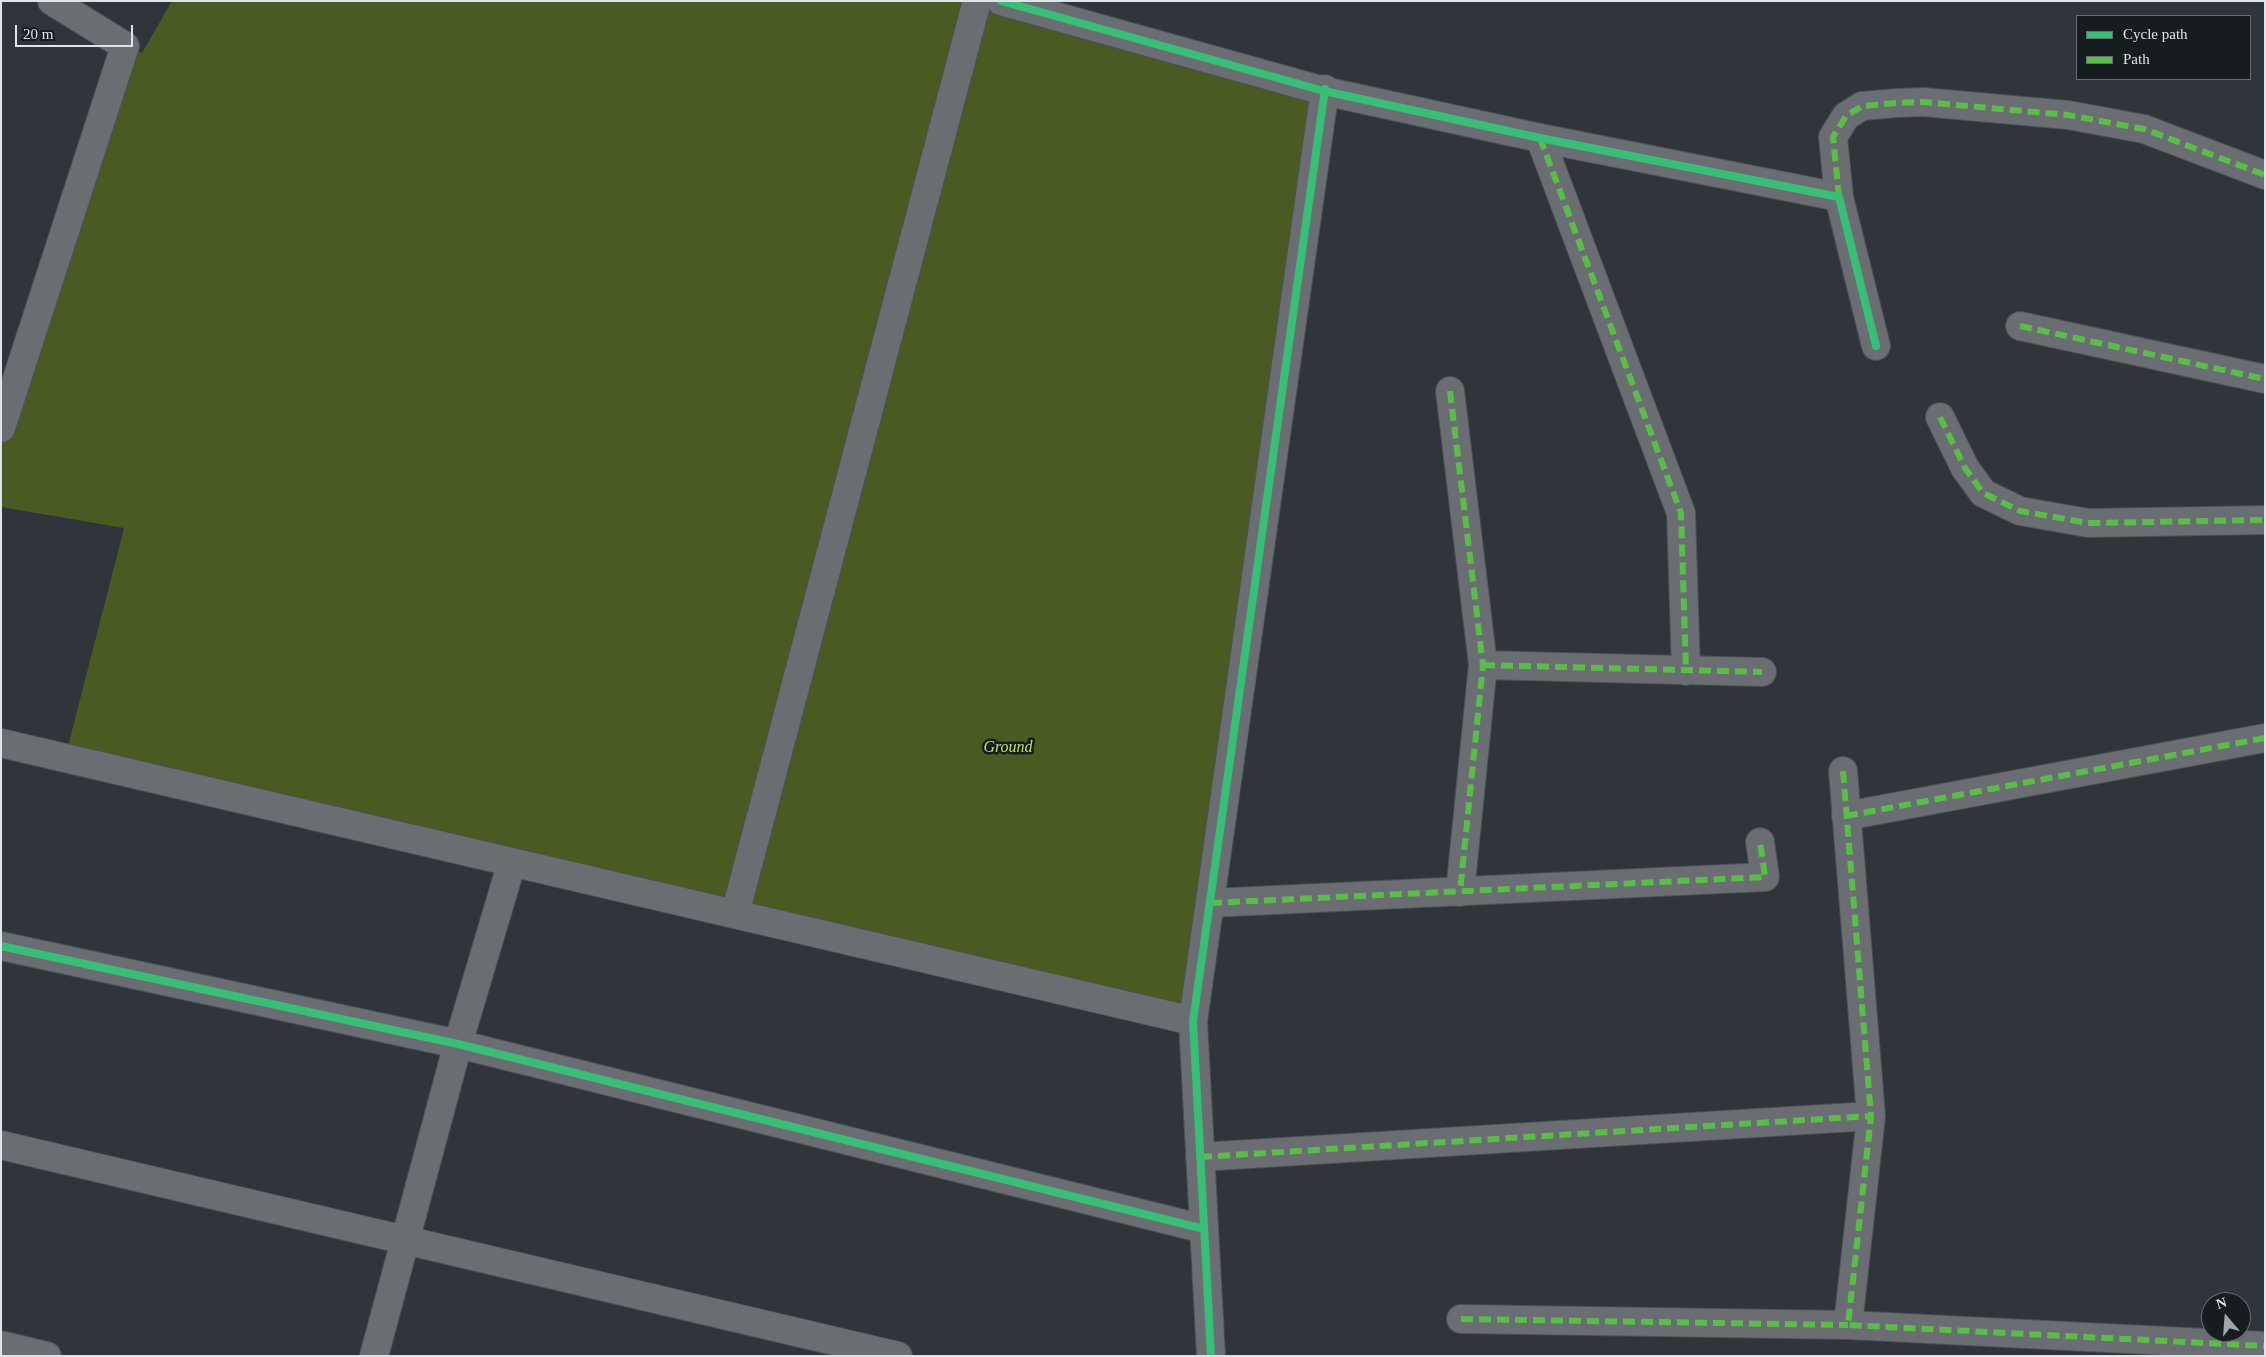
<!DOCTYPE html>
<html>
<head>
<meta charset="utf-8">
<style>
  body { margin:0 }
  #map { position:relative; width:2266px; height:1357px; overflow:hidden; background:#2f353a; font-family:Georgia,serif }
  canvas { display:block }
  .frame { position:absolute; inset:0; border:2px solid #dde4ea; pointer-events:none }
  .legend { position:absolute; left:2076px; top:15px; width:175px; height:65px; box-sizing:border-box; background:#171c21; border:1px solid #666c71; margin:0; padding:6px 9px; list-style:none; font-size:15px; color:#dde4ea }
  .legend li { display:flex; align-items:center; gap:10px; height:25px }
  .legend b { width:25px; border:1px solid #666c71 }
  .north { position:absolute; left:2201px; top:1292px; width:50px; height:50px; box-sizing:border-box; background:#171c21; border:1px solid #666c71; border-radius:50%; rotate:342deg; font-size:14px; font-weight:700; line-height:20px; text-align:center; color:#dde4ea }
  .north::after { content:''; display:block; margin:auto; width:18px; height:22px; background:#a0a7ac; clip-path:polygon(50% 0,100% 100%,50% 72%,0 100%) }
  .scale { position:absolute; left:15px; top:25px; width:118px; height:22px; box-sizing:border-box; border:2px solid #dde4ea; border-top:0; padding-left:6px; font-size:15px; line-height:18px; white-space:nowrap; color:#dde4ea; -webkit-text-stroke:4px #171c21; paint-order:stroke }
</style>
</head>
<body>
<div id="map">
<canvas width="2266" height="1357"></canvas>
<div class="frame"></div>
<ul class="legend">
<li><b style="height:6px;background:#3abd76"></b>Cycle path</li>
<li><b style="height:6px;background:#5cbc4b"></b>Path</li>
</ul>
<div class="north">N</div>
<div class="scale">20 m</div>
</div>
<script>
const g = document.querySelector('canvas').getContext('2d');
g.lineJoin = 'round';
function fillPath(path, color) { g.fillStyle = color; g.fill(path, 'evenodd'); }
const shape = rows => new Path2D(rows.map(r => 'M' + r).join(''));
function stroke(path, color, width, dash) { g.strokeStyle = color; g.lineWidth = width; g.lineCap = dash ? 'butt' : 'round'; g.setLineDash(dash || []); g.stroke(path); }
function write(font, color, halo, rows, align = 'center') {
  g.font = font + ' Georgia,serif'; g.lineWidth = 5; g.setLineDash([]); g.textBaseline = 'middle'; g.strokeStyle = halo; g.fillStyle = color; for (const [text, x, y, turn = 0] of rows) {
    g.save(); g.translate(x, y); g.rotate((+turn || 0) * Math.PI / 180); g.textAlign = isNaN(turn) ? turn : align; if (halo) g.strokeText(text, 0, 0); g.fillText(text, 0, 0); g.restore();
  }
}
fillPath(shape([
  [172,1,1002,1,1325,89,1193,1021,65,758,124,528,1,507,1,428,125,46,142,53]
]), '#4a5a23');
const minor = shape([
  [1001,1,1324,91,1540,138,1839,197,1876,346],
  [1540,138,1681,513,1686,671],
  [1839,197,1833,137,1846,116,1862,106,1897,103,1923,102,2068,115,2144,129,2265,175],
  [2020,326,2265,379],
  [1450,391,1483,665,1460,892],
  [1940,417,1965,468,1983,493,2020,511,2088,523,2265,520],
  [1,428,125,46,52,1],
  [1483,665,1762,672],
  [1,743,1193,1021],
  [1843,771,1871,1116,1848,1325,2265,1346],
  [1846,816,2265,738],
  [1210,903,1765,877,1760,842],
  [735,914,977,1],
  [1,946,458,1044,1204,1229],
  [1,1145,898,1356],
  [1200,1157,1871,1116],
  [1461,1319,1848,1325],
  [1,1345,47,1356],
  [374,1356,458,1044,512,862],
  [1211,1356,1193,1021,1325,89]
]);
stroke(minor, '#4b5156', 30);
stroke(minor, '#6a6e72', 28);
stroke(shape([
  [1540,138,1681,513,1686,671],
  [1839,197,1833,137,1846,116,1862,106,1897,103,1923,102,2068,115,2144,129,2265,175],
  [2020,326,2265,379],
  [1450,391,1483,665,1460,892],
  [1940,417,1965,468,1983,493,2020,511,2088,523,2265,520],
  [1483,665,1762,672],
  [1843,771,1871,1116,1848,1325,2265,1346],
  [1846,816,2265,738],
  [1210,903,1765,877,1760,842],
  [1200,1157,1871,1116],
  [1461,1319,1848,1325]
]), '#5cbc4b', 6, [12, 6]);
stroke(shape([
  [1001,1,1324,91,1540,138,1839,197,1876,346],
  [1,946,458,1044,1204,1229],
  [1211,1356,1193,1021,1325,89]
]), '#3abd76', 8);
write('italic 16px', '#bde06b', '#171c21', [
  ["Ground",1008,748]
]);
</script>
</body>
</html>
